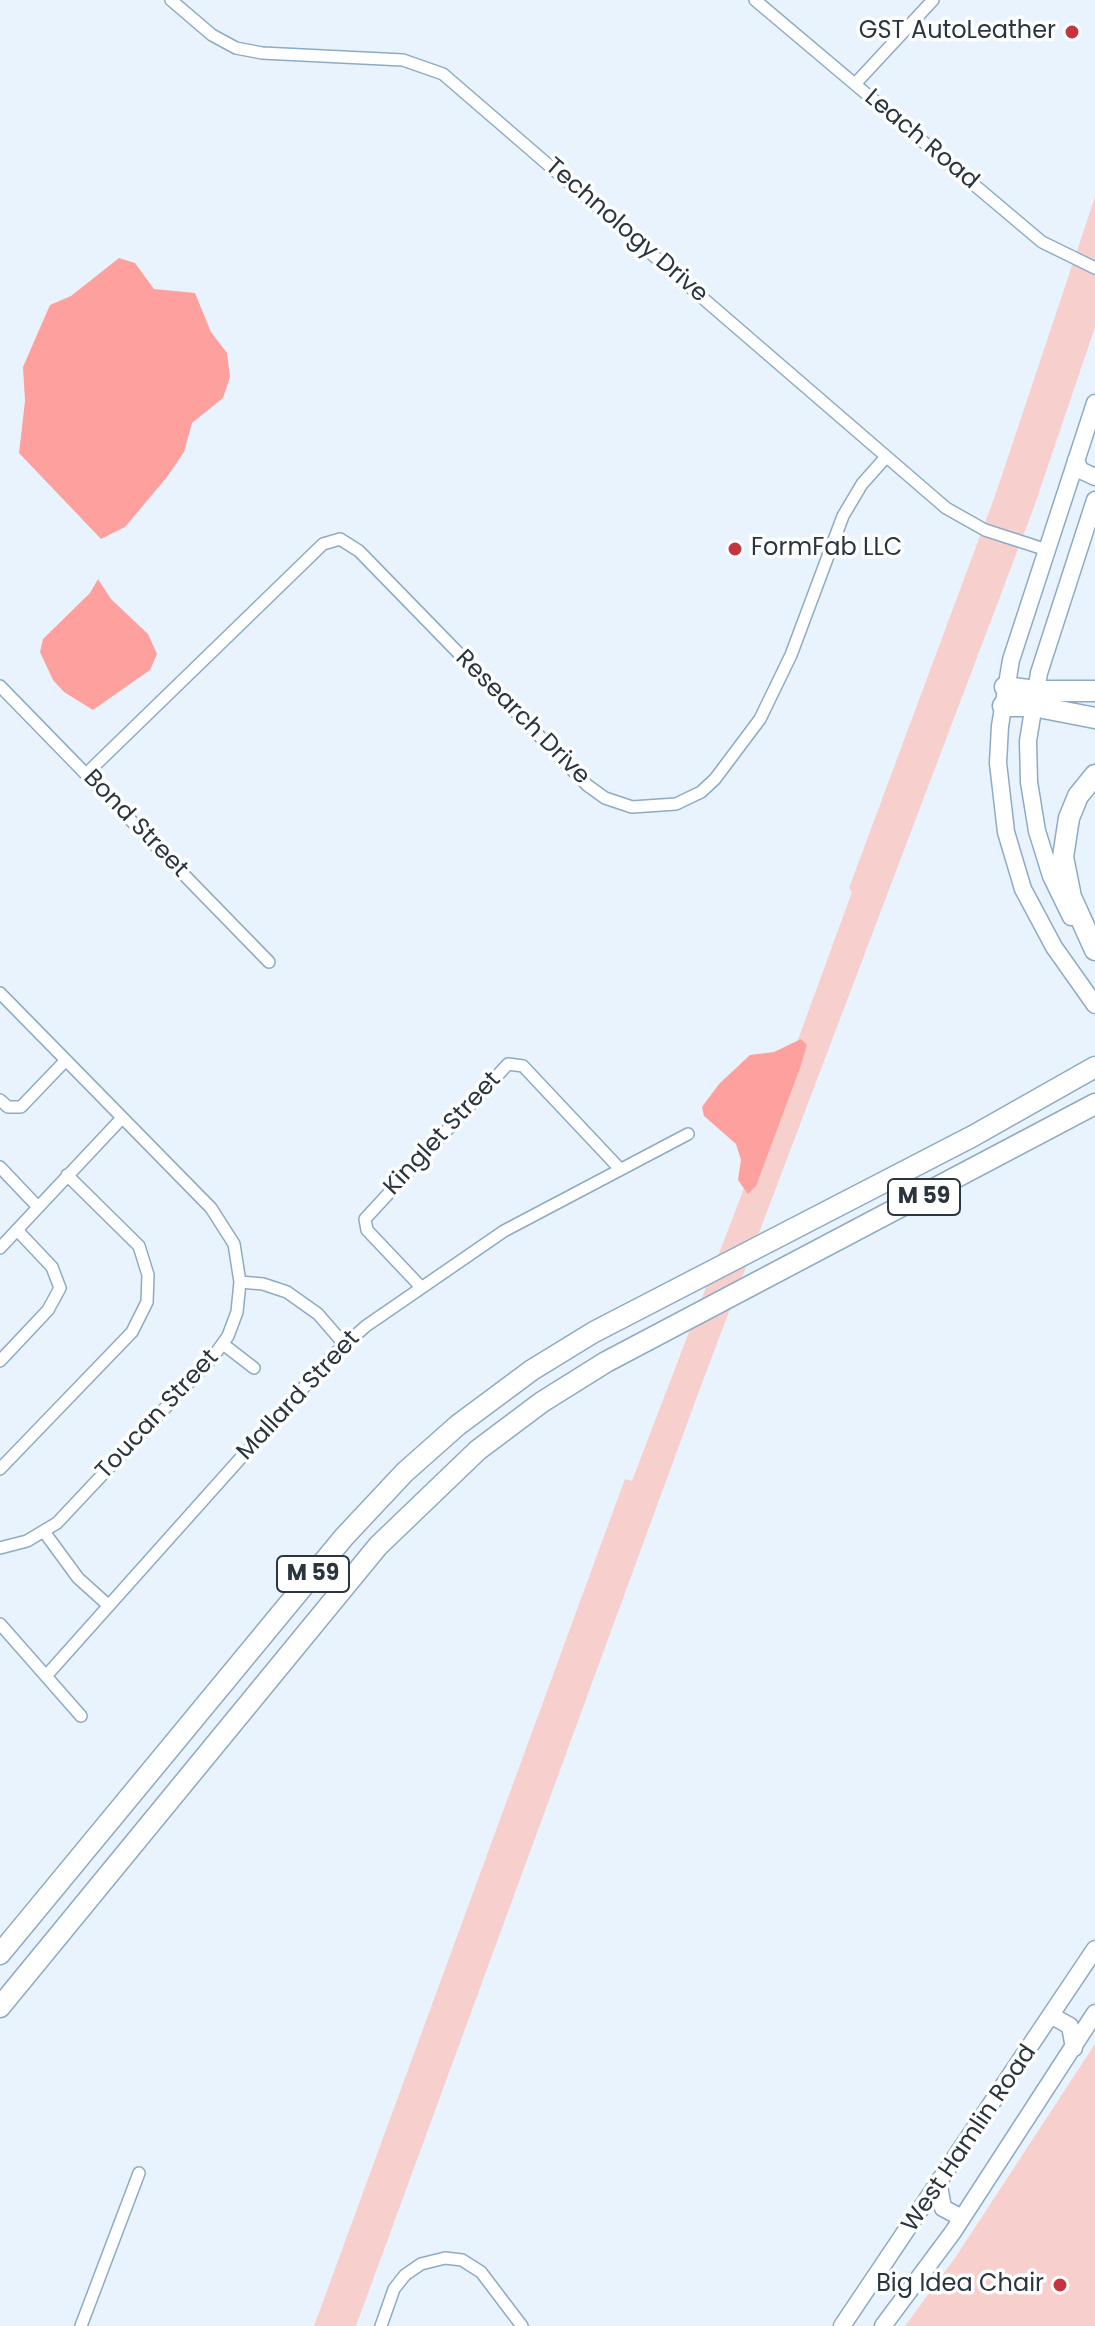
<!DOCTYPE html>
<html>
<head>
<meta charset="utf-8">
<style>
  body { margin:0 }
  canvas { display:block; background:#e8f3fe }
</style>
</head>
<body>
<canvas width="1095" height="2326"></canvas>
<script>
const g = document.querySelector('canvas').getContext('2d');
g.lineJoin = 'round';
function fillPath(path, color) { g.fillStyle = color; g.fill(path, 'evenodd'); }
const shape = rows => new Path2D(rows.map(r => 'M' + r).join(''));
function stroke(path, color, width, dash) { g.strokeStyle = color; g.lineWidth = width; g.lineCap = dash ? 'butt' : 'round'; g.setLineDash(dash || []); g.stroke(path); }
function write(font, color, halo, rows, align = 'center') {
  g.font = font + ' Poppins,sans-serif'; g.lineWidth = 7; g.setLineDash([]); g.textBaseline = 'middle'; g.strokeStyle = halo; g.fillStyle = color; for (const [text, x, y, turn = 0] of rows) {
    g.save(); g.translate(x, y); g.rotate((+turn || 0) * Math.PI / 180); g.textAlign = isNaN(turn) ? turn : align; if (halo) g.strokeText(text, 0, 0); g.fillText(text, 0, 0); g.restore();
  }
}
fillPath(shape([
  [1095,197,1095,327,1034,507,702,1383,356,2326,314,2326,625,1479,632,1481,738,1204,852,892,849,888,996,493],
  [1095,2044,1095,2326,905,2326,955,2258]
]), '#f7cfcd');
fillPath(shape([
  [119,258,135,263,154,289,195,293,211,332,227,353,230,377,223,398,192,423,184,452,167,477,125,527,101,539,19,453,25,401,23,367,50,305,71,296],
  [98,579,111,599,148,634,157,654,150,670,93,710,64,692,53,680,40,652,43,639,90,593],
  [801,1039,807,1045,800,1068,756,1186,748,1194,738,1180,741,1160,736,1144,704,1116,702,1107,719,1084,750,1055,774,1052]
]), '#fda09e');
const minor = shape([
  [171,0,212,35,236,48,262,53,403,60,443,74,946,508,985,530,1047,550],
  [755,0,1042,242,1095,268],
  [855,84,933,0],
  [0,686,269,962],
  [86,774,323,544,340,539,359,551,587,785,605,798,632,807,676,804,701,792,715,779,760,719,791,655,843,516,862,484,886,457],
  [0,993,211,1208,234,1244,240,1282,237,1312,228,1336,213,1357,57,1523,27,1541,0,1548],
  [0,1100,8,1107,21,1107,66,1060],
  [0,1167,38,1207],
  [0,1248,122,1118],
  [240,1282,263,1284,287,1292,318,1314,344,1344],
  [420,1286,367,1230,365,1219,508,1064,523,1066,620,1169],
  [223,1344,254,1368],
  [0,1361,48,1310,60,1288,52,1267,17,1230],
  [0,1469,132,1332,147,1302,148,1275,139,1246,67,1175],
  [45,1533,78,1578,108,1605],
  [0,1624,81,1716],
  [46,1676,330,1358,366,1326,504,1231,688,1134],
  [81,2326,139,2173],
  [381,2326,394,2289,405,2275,421,2264,445,2258,462,2260,481,2272,522,2326]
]);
const secondary = shape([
  [1095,403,1011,660,1000,726,998,763,1006,832,1023,889,1054,947,1095,1005],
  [1076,460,1080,470,1095,477],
  [1071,917,1051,876,1037,831,1029,782,1028,741,1039,673,1095,500],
  [1052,2016,1070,2026,1074,2048],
  [939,2186,943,2208,962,2218],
  [842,2326,1095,1949],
  [883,2326,953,2232,1095,2013]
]);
const motorway = shape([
  [1005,687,1035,691,1095,691],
  [1003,706,1033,706,1095,718],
  [1095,775,1078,796,1069,818,1063,857,1071,897,1095,950],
  [0,1954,344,1537,405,1472,458,1425,532,1370,594,1332,973,1136,1095,1067],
  [0,2007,378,1546,478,1450,542,1402,606,1362,1095,1104]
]);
stroke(minor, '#8faac4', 14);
stroke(secondary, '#8faac4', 19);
stroke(motorway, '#8faac4', 23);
stroke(minor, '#fff', 11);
stroke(secondary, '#fff', 16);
stroke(motorway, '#fff', 20);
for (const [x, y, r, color] of [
  [1072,32,8,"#c5353f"],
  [735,549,8,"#c5353f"],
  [1060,2285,8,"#c5353f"]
]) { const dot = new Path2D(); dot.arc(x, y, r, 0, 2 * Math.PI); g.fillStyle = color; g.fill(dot); stroke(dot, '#fff', 3); }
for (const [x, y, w] of [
  [924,1197,72],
  [313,1574,72]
]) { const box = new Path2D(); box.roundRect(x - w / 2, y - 18, w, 36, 6); g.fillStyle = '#fff'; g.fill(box); stroke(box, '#2a353f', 2); }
write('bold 22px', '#2a353f', null, [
  ["M 59",924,1197],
  ["M 59",313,1574]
]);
write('24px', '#2a353f', '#fff', [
  ["GST AutoLeather",1056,32],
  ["FormFab LLC",751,549,"left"],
  ["Big Idea Chair",1044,2285]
], 'right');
write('24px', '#2a353f', '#fff', [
  ["Leach Road",921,140,40],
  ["Technology Drive",626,231,41],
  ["Research Drive",522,718,45],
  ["Bond Street",135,824,46],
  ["Kinglet Street",443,1134,-47],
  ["Mallard Street",299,1396,-47],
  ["Toucan Street",158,1415,-47],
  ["West Hamlin Road",970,2139,-56]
]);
</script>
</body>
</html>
